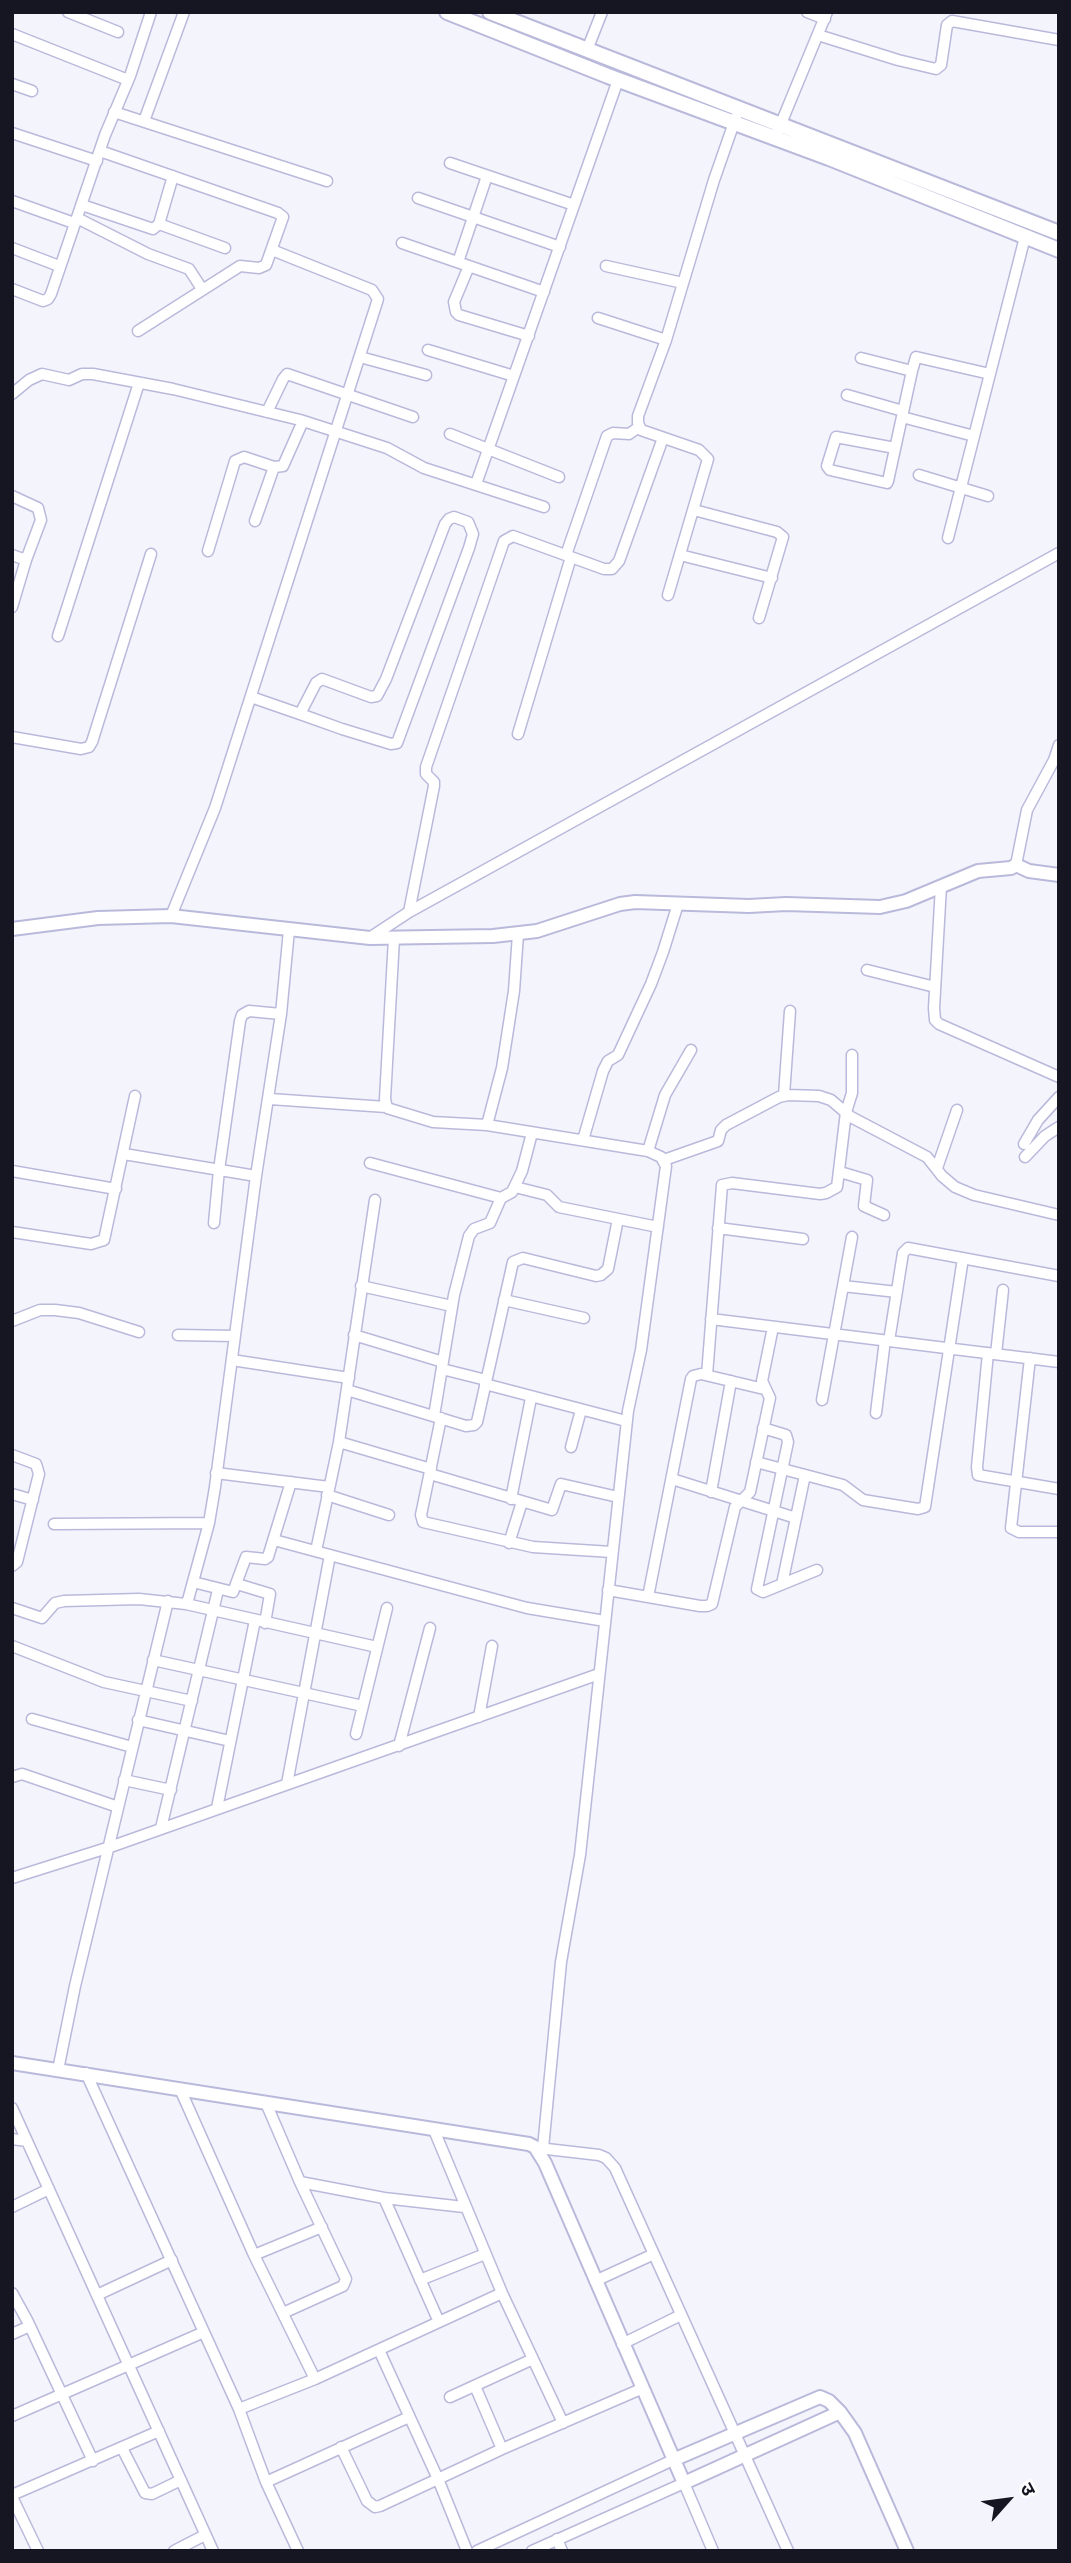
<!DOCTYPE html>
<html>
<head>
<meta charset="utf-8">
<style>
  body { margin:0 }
  #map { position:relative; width:1071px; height:2563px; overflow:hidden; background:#f4f5fc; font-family:"Sofia Sans Condensed","Noto Sans Devanagari",sans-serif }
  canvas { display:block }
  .frame { position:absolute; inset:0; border:14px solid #161622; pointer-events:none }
  .north { position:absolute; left:973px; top:2465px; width:70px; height:70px; -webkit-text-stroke:5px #fff; paint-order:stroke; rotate:62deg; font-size:19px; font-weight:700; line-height:28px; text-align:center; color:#161622 }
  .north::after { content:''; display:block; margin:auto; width:24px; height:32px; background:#161622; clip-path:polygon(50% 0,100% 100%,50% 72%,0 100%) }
</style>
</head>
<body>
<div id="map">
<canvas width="1071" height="2563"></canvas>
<div class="frame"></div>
<div class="north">उ</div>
</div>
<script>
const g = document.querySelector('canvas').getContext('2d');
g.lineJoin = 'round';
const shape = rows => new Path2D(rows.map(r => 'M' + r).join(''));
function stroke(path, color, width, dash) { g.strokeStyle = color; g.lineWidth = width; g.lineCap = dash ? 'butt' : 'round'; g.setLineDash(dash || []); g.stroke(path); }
const minor = shape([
  [68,12,118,32],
  [807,12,825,19],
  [12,34,128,80],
  [818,35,898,60,936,69,941,65,947,25,952,21,1059,40],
  [587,50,602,12],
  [12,84,32,91],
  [114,112,327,181],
  [144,121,184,12],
  [12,133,97,161],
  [775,138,827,12],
  [100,151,278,213,283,217,266,265,259,268,240,266,138,331],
  [450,163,574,205],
  [418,198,560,247],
  [12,201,74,223],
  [82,205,153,229,159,224,173,176],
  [77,218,148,254,189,269,202,289],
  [159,224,225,248],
  [402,243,544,292],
  [12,248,59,266],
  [458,262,487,176],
  [469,266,454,302,456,312,459,315,529,336],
  [606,266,683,283],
  [12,289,43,301,48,299,51,294,105,135,130,76,151,12],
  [598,318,666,340],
  [428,350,514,376],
  [360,357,426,375],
  [861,358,912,371],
  [12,394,29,380,42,374,69,380,82,374,93,374,173,389,300,420,387,448,424,468,544,507],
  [847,395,903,411],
  [267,412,283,379,287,374,413,417],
  [902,417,974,436],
  [450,434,559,477],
  [895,448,836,437,827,466,830,470,887,483,888,481,912,371,916,357,990,374],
  [919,475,988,496],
  [476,484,618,80],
  [12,496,38,508,41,520,26,560,12,607],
  [694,510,777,532,783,537,759,618],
  [255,521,274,467],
  [948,538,1025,237],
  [208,551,235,461,244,457,274,467,283,466,303,421],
  [12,555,26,560],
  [566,555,607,436,613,433,629,434,639,427],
  [680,555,772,578],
  [668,595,708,459,699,450,641,430,638,423,638,416,666,340,714,180,736,117],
  [58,636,139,383],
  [251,697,300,714,342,729,391,744,397,743,469,548,473,534,468,522,454,517,449,519,445,524,386,679,377,696,371,697,322,679,316,683,300,714],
  [518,734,571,557],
  [12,737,81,749,89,747,92,742,151,554],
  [1016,865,1027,810,1054,760,1059,745],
  [941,886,934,1008,935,1020,939,1024,1059,1077],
  [409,912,434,786,434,782,426,774,426,767,504,541,513,536,604,569,612,569,619,561,663,438],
  [171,916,215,808,378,299,372,290,272,250],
  [371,937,409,912,1059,553],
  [394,938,385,1099,387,1108,433,1122,487,1125,648,1151,661,1157,666,1166,641,1350,628,1411,580,1855,561,1962,543,2148],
  [867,970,935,987],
  [784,1095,790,1011],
  [270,1099,386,1107],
  [487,1125,502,1068,514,991,518,934],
  [583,1140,603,1071,608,1061,618,1055,651,984,663,952,678,904],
  [1024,1144,1038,1120,1059,1097],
  [648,1151,665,1095,691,1050],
  [124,1154,256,1176],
  [1025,1157,1045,1136,1059,1127],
  [664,1160,718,1141,721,1130,726,1125,779,1097,788,1095,819,1096,831,1100,851,1117,927,1157,942,1176,955,1187,974,1195,1059,1215],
  [370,1163,501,1198,512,1192,522,1171,532,1133],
  [937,1168,957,1110],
  [12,1171,116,1189],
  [840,1172,867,1180,864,1206,884,1215],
  [515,1187,547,1195,559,1207,658,1227],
  [214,1223,219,1170,240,1021,242,1015,249,1011,281,1014],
  [718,1228,803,1239],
  [12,1232,91,1244,104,1240,135,1096],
  [361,1286,452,1306],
  [843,1286,897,1292],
  [504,1300,584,1318],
  [711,1319,1059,1362],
  [12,1321,40,1310,55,1310,79,1313,139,1332],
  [178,1335,235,1336],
  [354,1335,443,1362],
  [889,1341,903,1253,908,1248,1059,1276],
  [988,1353,977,1467,978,1475,1059,1489],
  [996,1354,1003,1290],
  [1030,1358,1011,1528,1019,1532,1059,1532],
  [232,1360,349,1378],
  [442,1369,486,1380],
  [707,1375,722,1185,732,1183,820,1194,826,1193,837,1187,846,1112,852,1093,852,1055],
  [485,1384,626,1421],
  [347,1390,466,1426,474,1425,477,1422,513,1262,523,1258,596,1276,601,1275,608,1269,618,1219],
  [822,1400,852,1237],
  [876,1413,885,1340],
  [434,1416,454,1295,469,1236,474,1229,490,1223,501,1198],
  [441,1418,421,1515,423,1522,533,1547,612,1552],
  [763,1428,786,1435,788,1442,757,1589,763,1592,817,1570],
  [339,1442,431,1469],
  [571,1447,581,1410],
  [12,1455,36,1464,39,1474,17,1562,12,1566],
  [756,1462,843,1485,863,1500,918,1509,925,1507,963,1258],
  [216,1473,329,1487],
  [430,1474,552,1510,561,1484,618,1497],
  [672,1479,796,1518],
  [711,1492,731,1381],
  [12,1494,33,1500],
  [327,1495,389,1515],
  [511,1499,531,1398],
  [54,1524,209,1523],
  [274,1540,527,1608,605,1621],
  [509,1543,522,1502],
  [316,1551,339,1442,375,1200],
  [193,1582,233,1592,246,1557,265,1559,268,1557,291,1482],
  [237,1584,270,1594,265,1623],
  [782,1584,805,1475],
  [608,1590,700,1606,707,1606,712,1604,735,1507,750,1492,770,1398,762,1381,773,1327],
  [648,1597,691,1379,693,1376,701,1374,764,1389],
  [186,1604,377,1647],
  [12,1608,42,1618,55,1603,64,1601,139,1599,186,1604,188,1600,209,1523,215,1487,256,1176,281,1014,289,930],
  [12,1646,104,1682,192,1701],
  [153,1660,363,1706],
  [479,1717,492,1646],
  [32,1719,132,1747],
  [138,1720,230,1741],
  [356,1734,387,1608],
  [399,1746,430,1628],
  [12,1777,22,1774,118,1807],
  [124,1780,171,1790],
  [287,1784,330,1555],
  [217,1808,255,1620],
  [161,1828,218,1590],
  [12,1878,110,1847,599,1674],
  [58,2070,75,1986,168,1601],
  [86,2073,239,2409,266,2482,298,2551],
  [180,2089,254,2255,315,2379],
  [266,2103,300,2182,346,2279,343,2286,283,2313],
  [12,2108,213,2551],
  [434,2130,502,2293,563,2423],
  [12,2139,27,2141],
  [538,2148,599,2155,606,2158,615,2168,788,2551],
  [300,2182,384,2198,464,2207],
  [384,2198,439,2322],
  [12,2207,49,2189],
  [254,2255,322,2227],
  [420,2280,485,2254],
  [595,2281,654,2254],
  [12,2293,28,2322,93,2461],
  [97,2295,172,2260],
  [12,2334,30,2326],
  [622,2344,681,2315],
  [379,2350,438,2479,467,2551],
  [475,2386,502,2449],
  [450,2397,533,2359],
  [239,2409,315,2379,502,2293],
  [12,2416,204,2332],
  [341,2447,367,2501,375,2507,380,2506,502,2449,641,2389],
  [122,2448,145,2493,152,2494,181,2480],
  [266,2482,409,2417],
  [12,2495,159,2431],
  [12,2497,38,2551],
  [557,2539,562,2551],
  [174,2551,205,2535],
  [477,2551,673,2460],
  [532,2551,684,2483,713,2551]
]);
const tertiary = shape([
  [12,929,98,918,171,916,370,938,493,936,537,931,620,904,635,902,749,906,786,904,880,907,906,901,978,871,1011,868,1016,865,1029,871,1059,875],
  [12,2063,529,2144,535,2147,545,2163,684,2483,840,2412],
  [673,2460,820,2397,829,2401,840,2412,855,2433,907,2551]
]);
const secondary = shape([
  [447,12,608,76,829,158,1059,250],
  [490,12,1059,233]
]);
stroke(minor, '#b9b9db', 13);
stroke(tertiary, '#b9b9db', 16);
stroke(secondary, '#b9b9db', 18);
stroke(minor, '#fff', 10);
stroke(tertiary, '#fff', 12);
stroke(secondary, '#fff', 14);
</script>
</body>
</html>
